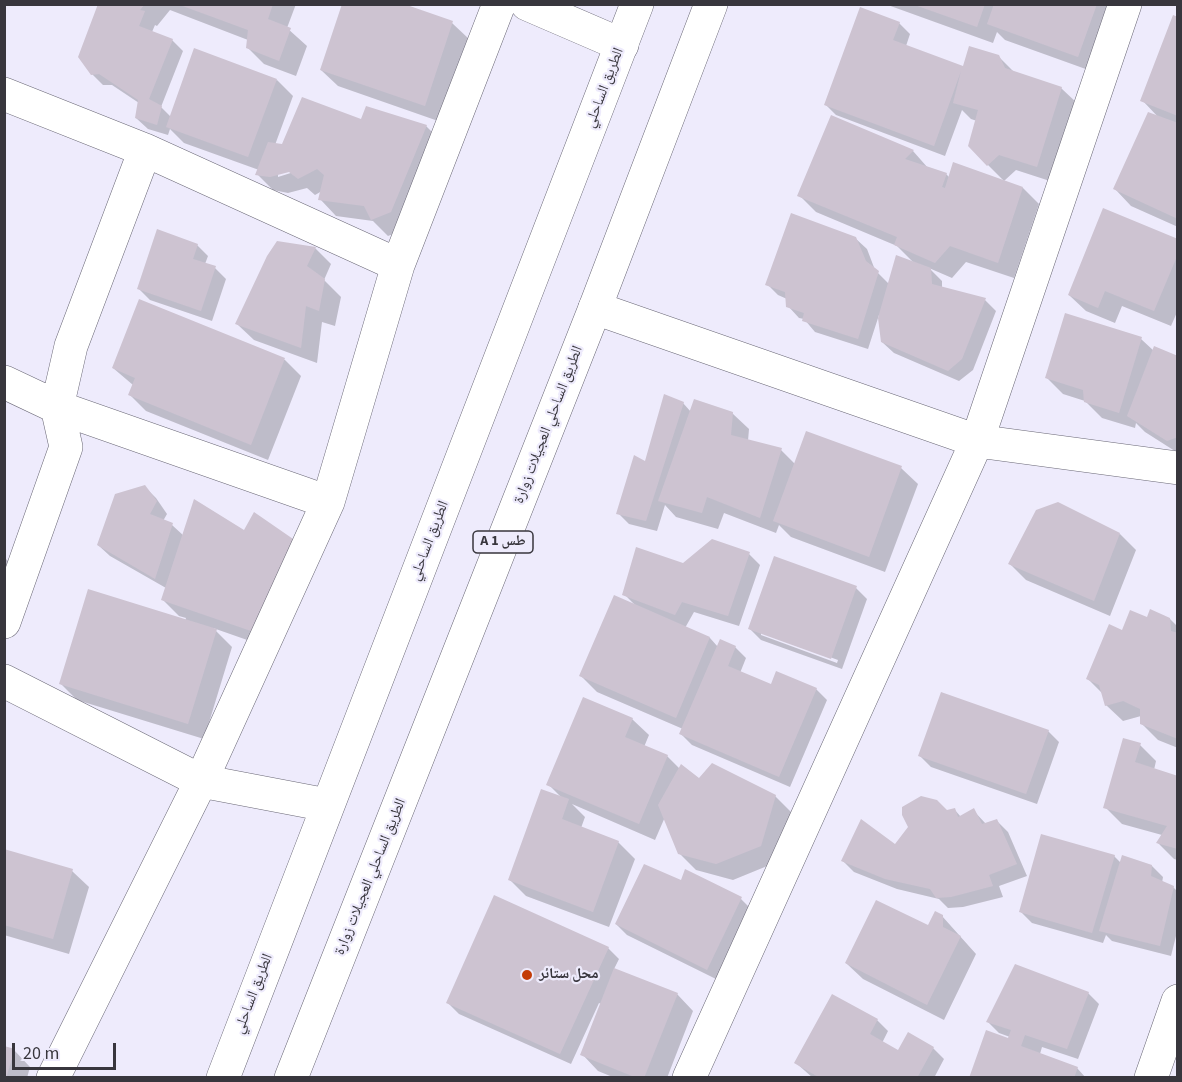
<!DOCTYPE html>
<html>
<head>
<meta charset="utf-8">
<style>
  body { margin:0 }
  #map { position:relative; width:1182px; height:1082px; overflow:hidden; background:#eeebfc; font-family:"Source Sans 3",sans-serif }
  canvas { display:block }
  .frame { position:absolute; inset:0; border:6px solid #38363d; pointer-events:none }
  .scale { position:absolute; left:12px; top:1043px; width:104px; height:27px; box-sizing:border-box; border:3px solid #38363d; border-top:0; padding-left:8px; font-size:18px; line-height:21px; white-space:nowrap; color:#38363d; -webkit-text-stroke:4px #eeebfc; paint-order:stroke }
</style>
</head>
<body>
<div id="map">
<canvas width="1182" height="1082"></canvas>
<div class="frame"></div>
<div class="scale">20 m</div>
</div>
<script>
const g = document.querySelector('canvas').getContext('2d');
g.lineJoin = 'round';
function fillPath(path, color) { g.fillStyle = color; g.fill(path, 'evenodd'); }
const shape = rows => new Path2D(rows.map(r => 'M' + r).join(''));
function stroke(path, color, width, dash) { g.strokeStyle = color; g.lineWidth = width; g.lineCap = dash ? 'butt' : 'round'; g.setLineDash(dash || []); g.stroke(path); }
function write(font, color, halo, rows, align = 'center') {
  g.font = font + ' "Source Sans 3","Noto Naskh Arabic",sans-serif'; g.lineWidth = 4.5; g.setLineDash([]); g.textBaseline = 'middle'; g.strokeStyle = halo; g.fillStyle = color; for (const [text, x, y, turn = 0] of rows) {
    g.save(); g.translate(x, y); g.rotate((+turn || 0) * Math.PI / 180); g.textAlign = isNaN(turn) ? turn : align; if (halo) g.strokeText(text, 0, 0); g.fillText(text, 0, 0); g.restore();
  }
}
fillPath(shape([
  [99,4,296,4,287,28,307,46,296,76,264,64,247,47,248,40,170,10,157,26,155,25,152,32,172,40,183,51,161,107,171,117,277,80,293,96,275,145,283,146,362,121,426,126,443,143,408,228,388,236,373,221,336,216,320,199,322,191,315,195,307,188,288,193,273,190,257,174,259,170,184,143,170,129,168,135,148,129,136,118,139,103,112,85,103,85,92,74],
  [296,169,297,171,278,177,278,174],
  [885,4,1118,4,1094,72,1005,40,997,32,993,43],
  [1178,19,1178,227,1131,206,1115,189,1159,118,1142,100],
  [452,23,469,39,441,122,338,86,321,70],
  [899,23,910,34,906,46,964,68,998,56,1015,73,1061,88,1078,104,1053,182,1016,170,1004,181,988,165,977,121,971,119,962,110,945,156,836,115,825,104],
  [832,117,913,151,928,168,946,174,950,178,1023,188,1039,204,1014,278,966,262,952,278,929,268,942,281,942,288,985,300,996,311,973,370,959,381,894,353,882,342,879,315,868,349,815,332,804,319,799,318,788,306,787,299,778,295,767,284,855,238,867,249,875,270,889,284,914,263,897,246,816,212,799,195],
  [1178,240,1178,310,1171,326,1122,306,1115,323,1086,311,1069,295],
  [197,245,208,256,205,264,215,268,226,279,212,321,150,300,139,289],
  [315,248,331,264,324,280,341,297,335,326,322,322,317,363,254,340,237,324],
  [140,301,285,360,301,376,268,460,146,411,130,395,133,385,113,368],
  [1141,339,1154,351,1178,358,1178,453,1145,432,1136,423,1135,428,1102,418,1085,401,1063,394,1046,377],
  [683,403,691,412,732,413,749,429,748,441,781,450,795,464,901,468,918,484,885,572,791,537,779,525,776,533,724,513,718,529,676,517,665,505,657,531,629,524,618,513],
  [145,487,156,498,167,514,163,521,172,525,184,536,245,532,270,648,213,628,232,647,204,739,77,700,60,683,185,621,186,618,179,616,162,599,166,588,110,556,98,545],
  [1120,534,1136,550,1110,616,1026,580,1010,564],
  [749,554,760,565,739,626,694,612,685,628,710,638,718,647,735,647,746,658,740,673,771,686,816,689,827,700,790,787,692,745,681,734,683,729,597,692,581,676,635,605,624,594,684,565],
  [4,557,8,561,4,573],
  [856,588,867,599,842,669,761,640,750,629],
  [761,632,838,660,837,663,761,635],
  [1148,619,1170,619,1178,627,1178,748,1158,740,1141,723,1141,716,1123,721,1106,705,1103,694,1088,679,1123,632],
  [632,719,649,735,644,747,667,756,680,769,700,781,775,796,791,812,777,862,733,880,696,870,679,853,665,817,655,840,572,804,585,817,581,828,618,842,635,859,609,927,526,896,509,879,562,798,548,784],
  [1048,731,1059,742,1037,804,931,767,920,756],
  [1140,745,1156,761,1154,770,1178,777,1178,860,1174,859,1158,843,1162,835,1122,824,1105,807],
  [954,809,961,817,973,810,986,824,997,821,1008,832,1027,876,999,886,1003,897,963,907,948,908,939,899,897,889,854,872,843,861,896,846,947,812],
  [4,851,72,871,89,887,69,954,4,935],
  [1114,856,1121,863,1152,866,1163,877,1162,883,1173,887,1178,892,1178,928,1171,956,1112,941,1106,935,1103,943,1032,923,1021,912],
  [682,882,741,899,752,910,718,980,627,935,616,924],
  [942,916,976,954,944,1020,863,979,846,963,928,927],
  [608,948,619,959,614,969,677,994,693,1011,667,1078,615,1078,598,1071,582,1054,601,1004,599,1003,571,1064,459,1014,448,1003],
  [1088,993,1099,1004,1078,1059,1042,1047,1040,1054,1077,1068,1086,1078,971,1078,1009,1040,1010,1037,999,1033,988,1022],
  [877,1020,888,1031,882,1043,899,1052,933,1048,944,1059,934,1078,813,1078,796,1063],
  [14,1050,30,1067,27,1078,4,1078]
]), '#0003');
fillPath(shape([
  [98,4,145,4,140,10,145,11,139,26,173,39,149,99,162,106,157,125,135,118,138,100,99,74,91,75,78,57],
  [273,4,268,19,291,28,279,61,246,48,248,30,180,5],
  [342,4,404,4,453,21,425,106,320,70],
  [912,4,985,4,977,27],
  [994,4,1097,4,1078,57,987,24],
  [860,7,900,22,893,40,963,66,969,46,999,55,1005,68,1062,87,1037,167,999,155,987,166,968,146,978,110,953,103,961,71,934,146,824,105],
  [1173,15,1178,17,1178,116,1140,101],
  [194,48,277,79,248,157,166,127],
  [302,97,361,119,366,106,427,125,391,212,371,220,364,206,318,200,324,175,317,169,298,179,289,172,270,177,255,175,268,142,282,144],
  [1148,112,1178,123,1178,219,1113,189],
  [831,115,914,150,905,159,947,173,942,187,945,188,953,162,1023,187,998,263,950,246,935,263,894,245,897,237,797,196],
  [1103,208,1178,239,1178,254,1154,311,1105,291,1098,308,1068,295],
  [791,213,856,237,866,261,879,271,858,339,802,321,804,313,786,307,785,292,765,285],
  [157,229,198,244,193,259,216,266,201,311,137,289],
  [277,241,316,247,307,266,325,279,319,311,306,306,301,348,235,324,267,256],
  [896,255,931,268,932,284,986,298,962,359,948,371,881,342,878,318],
  [139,299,285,358,251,445,128,395,135,378,112,368],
  [1065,313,1142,337,1119,413,1084,402,1083,390,1045,378],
  [1154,346,1178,356,1178,437,1167,441,1127,416],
  [664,394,684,402,646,521,616,514,634,455,645,461],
  [694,399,733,412,731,435,782,448,760,518,707,497,702,513,658,501],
  [806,431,902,466,869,557,773,521],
  [145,485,157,501,150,514,173,523,155,579,97,545,115,494],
  [194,499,244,530,254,512,296,541,254,632,161,600],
  [1058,502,1120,533,1094,601,1008,564,1036,510],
  [712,539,750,552,728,616,682,602,675,615,622,595,636,547,683,563],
  [774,556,857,586,831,659,748,629],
  [88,589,217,629,188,724,59,684],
  [614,595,710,637,676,718,579,676],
  [1150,609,1170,618,1171,631,1178,633,1178,739,1140,724,1140,709,1123,701,1105,706,1099,685,1086,679,1109,624,1122,630,1130,610,1147,617],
  [720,639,736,646,728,666,771,684,776,671,817,688,779,777,679,734],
  [941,692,1049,730,1026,794,918,756],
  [583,697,633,718,625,737,668,755,639,824,546,785],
  [1123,738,1141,743,1135,762,1178,776,1178,849,1156,843,1167,826,1103,808],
  [712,763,776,795,761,846,716,864,678,854,658,805,681,764,699,778],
  [541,789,569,799,562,819,619,841,593,912,508,880],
  [921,796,937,800,947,810,955,808,958,817,974,808,982,824,997,819,1017,864,989,875,993,886,951,897,936,898,930,889,885,879,841,861,861,819,895,844,908,827,902,815,902,807],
  [1041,834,1115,855,1092,933,1019,912],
  [4,849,73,869,53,939,4,925],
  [1122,855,1152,865,1151,876,1174,886,1160,946,1099,931],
  [644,864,681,880,685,869,742,897,707,970,615,924],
  [494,895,609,947,560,1054,446,1003],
  [876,900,928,925,935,911,943,915,943,927,961,936,927,1005,845,963],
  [1015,964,1089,992,1067,1049,1025,1035,1021,1046,1078,1067,1074,1078,969,1078,986,1030,1008,1038,1011,1030,986,1022],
  [614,968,678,993,644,1078,637,1078,580,1055],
  [832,994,878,1019,870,1034,898,1050,908,1032,934,1047,917,1078,820,1078,794,1063],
  [4,1046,15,1049,6,1078,4,1078]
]), '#cdc3d1');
const minor = shape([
  [527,4,622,45],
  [4,94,145,150,398,265],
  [595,308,977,441,1178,468],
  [4,382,57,407,328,502],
  [4,622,66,447,57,407,71,346,145,150],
  [4,681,201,781,327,805],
  [53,1078,201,781,328,502,398,265,499,4],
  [689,1078,977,441,1125,4],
  [1151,1078,1178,1001]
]);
const trunk = shape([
  [223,1078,637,4],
  [291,1078,595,308,711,4]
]);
stroke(minor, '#6a6876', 34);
stroke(trunk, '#6a6876', 34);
stroke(minor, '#fff', 33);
stroke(trunk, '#fff', 33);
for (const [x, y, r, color] of [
  [527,975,6,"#c33c08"]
]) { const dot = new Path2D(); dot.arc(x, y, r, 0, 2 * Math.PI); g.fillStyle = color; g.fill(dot); stroke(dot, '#eeebfc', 2); }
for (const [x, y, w] of [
  [503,542,60]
]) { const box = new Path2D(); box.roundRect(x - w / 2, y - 11, w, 22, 4.5); g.fillStyle = '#eeebfc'; g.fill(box); stroke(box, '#38363d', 1.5); }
write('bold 14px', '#38363d', null, [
  ["A 1 طس",503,542]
]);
write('15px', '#38363d', '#eeebfc', [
  ["الطريق الساحلي",605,88,-69],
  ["الطريق الساحلي العجيلات زوارة",549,425,-69],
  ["الطريق الساحلي",430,541,-69],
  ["الطريق الساحلي العجيلات زوارة",371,877,-68],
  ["الطريق الساحلي",254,994,-69]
]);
write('bold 15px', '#38363d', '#eeebfc', [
  ["محل ستائر",539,975]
], 'left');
</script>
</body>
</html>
